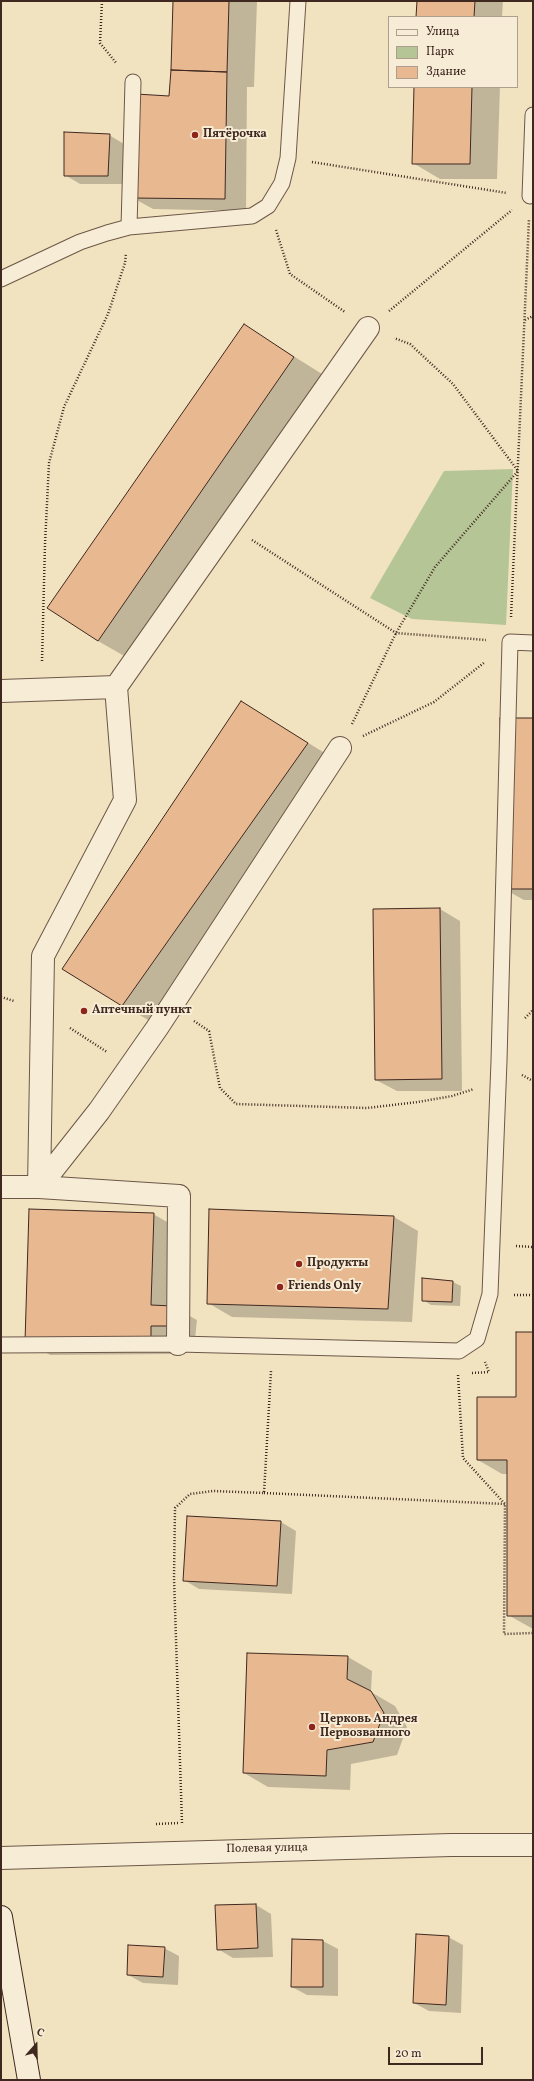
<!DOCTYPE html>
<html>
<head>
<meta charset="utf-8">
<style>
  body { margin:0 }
  #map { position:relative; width:534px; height:2081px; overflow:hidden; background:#f2e3c0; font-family:Vollkorn,serif }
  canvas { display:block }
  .frame { position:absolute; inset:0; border:2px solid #3f2820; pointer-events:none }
  .legend { position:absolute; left:388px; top:16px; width:130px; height:72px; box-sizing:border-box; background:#f7edd6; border:1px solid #ad9e8d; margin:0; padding:5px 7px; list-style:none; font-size:12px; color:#3f2820 }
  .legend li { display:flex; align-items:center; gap:8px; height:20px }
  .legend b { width:20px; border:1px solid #ad9e8d }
  .north { position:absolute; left:16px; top:2025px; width:40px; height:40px; -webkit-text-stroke:3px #f7edd6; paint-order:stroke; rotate:20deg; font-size:11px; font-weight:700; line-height:16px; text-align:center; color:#3f2820 }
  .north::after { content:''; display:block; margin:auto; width:14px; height:18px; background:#3f2820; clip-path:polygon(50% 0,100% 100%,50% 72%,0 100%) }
  .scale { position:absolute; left:388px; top:2047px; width:95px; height:18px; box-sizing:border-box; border:2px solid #3f2820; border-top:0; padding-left:5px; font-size:12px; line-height:14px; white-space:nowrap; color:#3f2820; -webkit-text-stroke:3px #f7edd6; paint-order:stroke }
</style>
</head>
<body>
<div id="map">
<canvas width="534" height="2081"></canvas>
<div class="frame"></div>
<ul class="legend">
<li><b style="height:5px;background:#f7edd6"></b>Улица</li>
<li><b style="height:11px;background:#b6c596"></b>Парк</li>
<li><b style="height:11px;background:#e8b890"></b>Здание</li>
</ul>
<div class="north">С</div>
<div class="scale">20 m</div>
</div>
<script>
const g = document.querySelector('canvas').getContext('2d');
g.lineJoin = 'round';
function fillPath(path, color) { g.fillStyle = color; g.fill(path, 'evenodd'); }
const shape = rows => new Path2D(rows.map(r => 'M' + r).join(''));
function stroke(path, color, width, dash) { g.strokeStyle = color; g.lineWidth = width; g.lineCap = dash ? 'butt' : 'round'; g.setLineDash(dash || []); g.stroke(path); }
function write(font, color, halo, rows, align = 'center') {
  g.font = font + ' Vollkorn,serif'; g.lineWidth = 4; g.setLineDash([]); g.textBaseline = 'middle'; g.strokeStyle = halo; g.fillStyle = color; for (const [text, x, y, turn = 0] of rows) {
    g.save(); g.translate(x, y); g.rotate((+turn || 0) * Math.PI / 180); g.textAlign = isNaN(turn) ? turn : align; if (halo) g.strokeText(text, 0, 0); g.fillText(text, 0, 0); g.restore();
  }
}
fillPath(shape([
  [513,469,506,625,412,619,370,598,444,471]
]), '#b6c596');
fillPath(shape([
  [174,1,257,1,254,87,247,87,246,211,153,209,133,198,169,97,172,70],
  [418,1,503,1,502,17,417,17],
  [415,87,500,87,497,179,440,179,413,163],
  [109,135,124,144,123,184,80,184,65,175],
  [244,325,322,374,126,657,98,641],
  [242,702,336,760,150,1021,122,1005],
  [533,719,533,900,524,900,504,889],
  [440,909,460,921,462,1091,397,1091,376,1080],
  [153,1214,178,1228,175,1308,197,1320,195,1339,175,1354,50,1355,26,1341],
  [394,1217,418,1231,412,1322,232,1317,208,1303],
  [453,1282,461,1286,460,1306,431,1305,423,1300],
  [533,1333,533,1629,508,1615,508,1474,502,1474,478,1460,517,1398],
  [281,1522,296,1531,292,1594,199,1589,184,1580],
  [348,1657,372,1671,371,1692,395,1706,407,1727,397,1755,351,1764,350,1790,268,1787,244,1773],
  [256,1905,271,1914,273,1957,233,1958,218,1949,216,1906],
  [448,1937,463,1945,461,2013,429,2011,414,2003],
  [323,1941,338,1949,338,1996,307,1995,292,1987],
  [164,1948,179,1956,178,1985,143,1983,128,1975]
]), '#0003');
const building = shape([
  [173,1,229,1,227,72,171,70,173,1],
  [417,1,475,1,474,17,416,17,417,1],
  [171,70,227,72,225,199,132,198,136,94,169,96,171,70],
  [414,87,472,87,470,164,412,164,414,87],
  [64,132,110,134,108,176,64,176,64,132],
  [244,324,294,357,98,641,47,608,244,324],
  [241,701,308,743,122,1006,62,969,241,701],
  [500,718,533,718,533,889,503,889,500,718],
  [440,908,442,1079,375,1080,373,909,440,908],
  [29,1209,154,1213,151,1305,173,1306,171,1326,151,1326,151,1340,25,1342,29,1209],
  [209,1209,394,1216,388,1309,207,1304,209,1209],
  [422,1278,453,1281,452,1302,422,1301,422,1278],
  [516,1332,533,1332,533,1616,507,1616,507,1460,477,1460,477,1397,516,1397,516,1332],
  [187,1516,281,1521,277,1586,183,1581,187,1516],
  [247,1653,348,1656,347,1679,371,1691,384,1713,373,1742,327,1750,326,1776,243,1773,247,1653],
  [256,1904,258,1948,217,1950,215,1905,256,1904],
  [416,1934,449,1936,446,2005,413,2003,416,1934],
  [292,1939,323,1940,323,1987,291,1987,292,1939],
  [128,1945,165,1947,163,1977,127,1975,128,1945]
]);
fillPath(building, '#e8b890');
stroke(building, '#3f2820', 1);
const lane = shape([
  [530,196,533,115],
  [129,227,133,82],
  [1,279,80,242,107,233,129,227,252,216,268,206,282,183,288,158,298,1],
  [1,1345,178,1344,459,1351,477,1339,490,1294,499,1061,510,642,533,643]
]);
const street = shape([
  [1,691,116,687,368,328],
  [1,1187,39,1187,43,956,125,800,116,687],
  [39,1187,99,1111,157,1028,340,748],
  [39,1187,179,1196,178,1344],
  [1,1858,451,1845,533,1845]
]);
const secondary = shape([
  [1,1917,29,2080]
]);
stroke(lane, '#6c5748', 17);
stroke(street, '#6c5748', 24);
stroke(secondary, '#3f2820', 24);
stroke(shape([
  [102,1,100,43,117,64],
  [312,162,507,193],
  [276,230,290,274,345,312],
  [389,311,512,210],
  [525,320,533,316],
  [252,540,396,633,486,640],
  [511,617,529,219],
  [42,661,45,544,49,463,64,407,108,314,125,263,126,253],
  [352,724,396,633,435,567,518,471,453,384,410,344,394,338],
  [363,736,434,702,485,662],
  [1,997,14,1001],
  [525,1018,533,1010],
  [194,1021,209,1031,220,1088,236,1104,367,1108,418,1102,452,1096,474,1089],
  [70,1028,107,1052],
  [522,1075,533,1081],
  [516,1246,533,1247],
  [514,1295,533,1295],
  [472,1373,489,1372,485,1362],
  [458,1375,463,1458,505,1504,504,1634,533,1633],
  [264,1493,505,1504],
  [182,1823,174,1578,175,1508,190,1494,213,1491,264,1493,271,1371],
  [156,1824,179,1823]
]), '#3f2820', 2.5, [1, 2]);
stroke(lane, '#f7edd6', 15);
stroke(street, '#f7edd6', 22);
stroke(secondary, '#f7edd6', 22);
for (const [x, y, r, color] of [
  [195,135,4,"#8f2418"],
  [84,1011,4,"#8f2418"],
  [299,1264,4,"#8f2418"],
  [280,1287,4,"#8f2418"],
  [312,1727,4,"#8f2418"]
]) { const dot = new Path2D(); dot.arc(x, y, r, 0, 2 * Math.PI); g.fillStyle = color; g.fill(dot); stroke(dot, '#f7edd6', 1.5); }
write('bold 12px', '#3f2820', '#f7edd6', [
  ["Пятёрочка",203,135],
  ["Аптечный пункт",92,1011],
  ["Продукты",307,1264],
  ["Friends Only",288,1287],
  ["Церковь Андрея",320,1720],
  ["Первозванного",320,1734]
], 'left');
write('12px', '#3f2820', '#f7edd6', [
  ["Полевая улица",267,1849,-1]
]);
</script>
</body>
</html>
